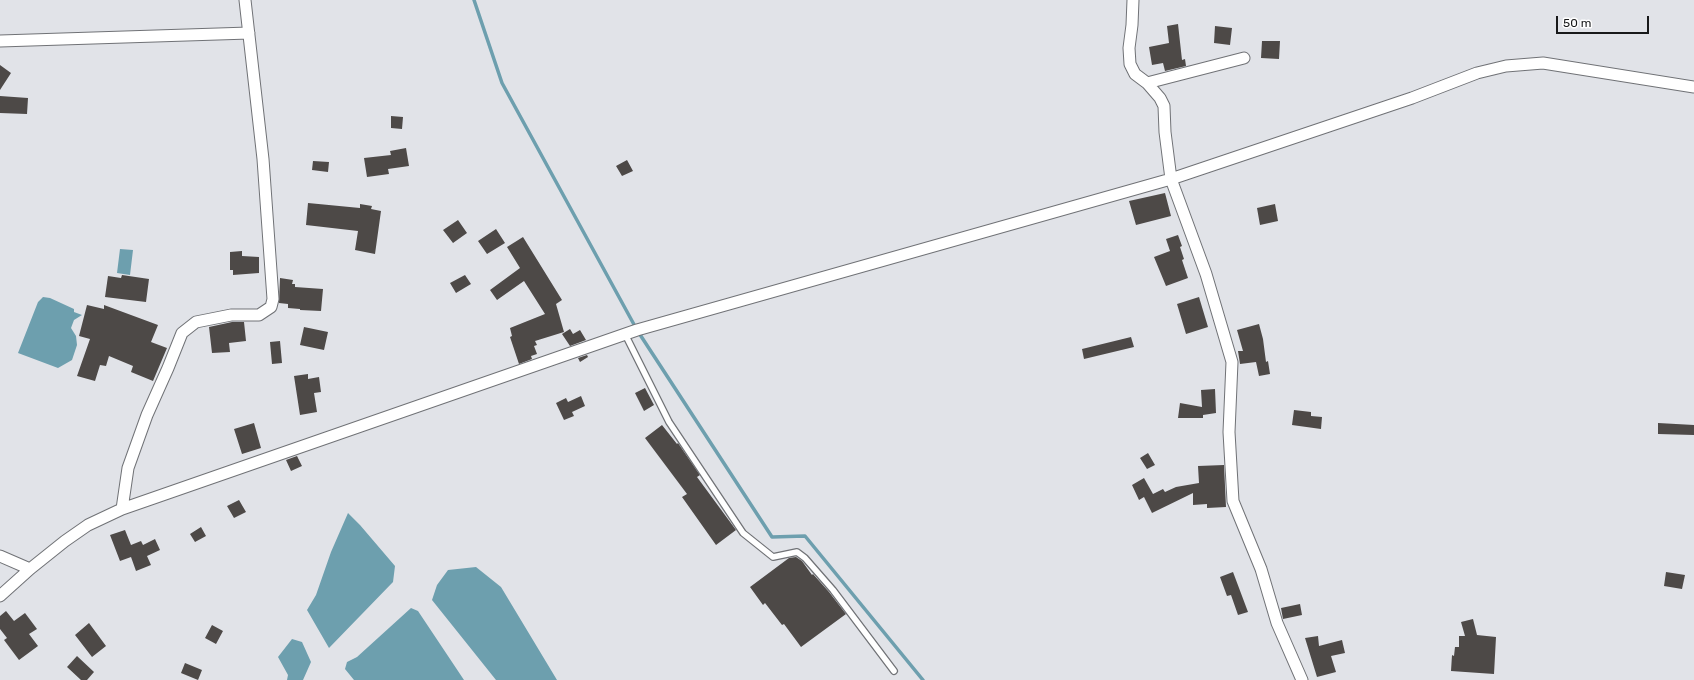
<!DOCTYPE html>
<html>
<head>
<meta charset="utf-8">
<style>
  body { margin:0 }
  #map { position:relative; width:1694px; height:680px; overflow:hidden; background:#e1e3e8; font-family:Rubik,sans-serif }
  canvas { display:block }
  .scale { position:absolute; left:1556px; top:16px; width:93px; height:18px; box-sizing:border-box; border:2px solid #18191a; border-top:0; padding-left:5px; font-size:12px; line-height:14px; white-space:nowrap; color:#18191a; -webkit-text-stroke:3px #fff; paint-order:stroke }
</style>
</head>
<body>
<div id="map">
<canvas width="1694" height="680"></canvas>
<div class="scale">50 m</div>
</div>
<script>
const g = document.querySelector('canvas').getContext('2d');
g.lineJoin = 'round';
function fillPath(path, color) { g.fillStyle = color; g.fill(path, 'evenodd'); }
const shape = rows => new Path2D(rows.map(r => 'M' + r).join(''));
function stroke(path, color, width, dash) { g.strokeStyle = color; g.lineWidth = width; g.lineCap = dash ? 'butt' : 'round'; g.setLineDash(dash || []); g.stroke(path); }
fillPath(shape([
  [120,249,133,250,130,275,117,273],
  [43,297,50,298,74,309,74,312,82,315,74,320,71,328,76,336,77,345,72,360,58,368,18,353,38,302],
  [348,513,360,525,395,566,393,582,329,648,307,610,316,595,331,552],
  [476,567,501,587,557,680,496,680,432,600,437,585,448,570],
  [411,608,418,611,464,680,354,680,345,669,347,662,357,657],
  [292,639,302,642,311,662,303,680,287,680,288,675,278,657]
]), '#6d9fae');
stroke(shape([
  [474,0,502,83,637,330,772,537,805,536,923,680]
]), '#6d9fae', 3.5);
fillPath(shape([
  [1178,24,1182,60,1185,59,1186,66,1165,71,1163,63,1152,65,1149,47,1169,43,1167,26],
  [1215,26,1232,28,1230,45,1214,43],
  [1262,41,1280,41,1279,59,1261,58],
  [0,65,11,73,0,90],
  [0,96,28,98,27,114,0,113],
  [391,116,403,117,402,129,391,128],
  [406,148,409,166,388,169,389,174,367,177,364,158,391,155,390,151],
  [627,160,633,171,622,176,616,166],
  [313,161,329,162,328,172,312,170],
  [1165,193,1171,216,1136,225,1129,201],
  [308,203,360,208,360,204,372,206,371,209,381,211,375,254,355,250,358,231,306,225],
  [1275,204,1278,221,1260,225,1257,208],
  [458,220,467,233,453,243,443,230],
  [496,229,505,243,487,254,478,241],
  [1178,235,1182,246,1180,247,1184,259,1182,260,1188,278,1166,286,1154,257,1170,251,1166,239],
  [523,237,562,300,556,304,564,332,535,341,537,345,534,346,537,354,531,356,532,359,519,364,510,337,512,336,510,328,545,314,524,281,497,300,490,290,520,268,507,247],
  [242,251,242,256,259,257,259,273,233,275,233,270,230,270,230,252],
  [122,275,149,279,146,302,105,297,108,276,121,278],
  [465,275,471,284,456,293,450,283],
  [280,278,293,280,292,284,295,284,295,287,323,289,321,311,300,310,300,309,288,308,288,304,279,303],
  [1199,297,1208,327,1186,334,1177,304],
  [87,305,104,309,104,305,158,325,151,342,167,348,153,381,131,372,133,366,109,356,106,366,100,365,95,381,77,376,90,339,79,336],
  [232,322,244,322,246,341,229,343,230,352,212,353,209,327],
  [1259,324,1263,339,1266,362,1268,361,1270,374,1259,376,1256,362,1240,364,1238,351,1243,351,1237,330],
  [304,327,328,332,324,350,300,345],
  [570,329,573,334,580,330,586,340,570,346,562,334],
  [1131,337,1134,347,1084,359,1082,349],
  [280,341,282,363,272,364,270,342],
  [587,355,588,357,580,362,578,358],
  [308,374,308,379,319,377,321,392,314,393,317,412,300,415,294,376],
  [645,388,654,405,644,411,635,393],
  [1215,389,1216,413,1203,415,1203,418,1178,418,1180,403,1202,407,1201,390],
  [581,396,585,406,572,412,574,416,564,420,556,403,566,398,568,402],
  [1294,410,1311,412,1311,416,1322,417,1321,429,1292,425],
  [254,423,261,448,242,454,234,429],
  [1658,423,1694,425,1694,435,1658,434],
  [662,425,677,444,678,443,700,475,697,477,736,530,716,545,682,497,687,494,645,438],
  [1148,453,1155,465,1147,469,1140,458],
  [297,456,302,466,291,471,286,460],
  [1224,465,1226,507,1207,508,1207,504,1193,505,1193,493,1152,513,1144,497,1139,500,1132,485,1144,478,1153,494,1163,489,1165,492,1176,487,1199,483,1198,466],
  [239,500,246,512,234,518,227,506],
  [201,527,206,536,195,542,190,534],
  [125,530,131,545,141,541,143,545,155,539,160,550,147,556,151,565,136,571,131,557,120,561,110,535],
  [796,557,802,561,812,575,813,574,829,592,846,614,801,647,784,624,782,625,765,603,763,605,750,587,789,558],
  [1233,572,1248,612,1238,615,1231,595,1227,596,1220,577],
  [1666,572,1685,575,1682,589,1664,586],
  [1300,604,1302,615,1283,619,1281,608],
  [6,611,14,621,25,613,37,629,29,634,38,646,19,660,4,640,7,638,0,629,0,616],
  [1473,619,1477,635,1496,637,1494,674,1451,671,1452,655,1454,656,1455,647,1459,647,1459,636,1465,636,1461,622],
  [89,623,106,646,92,657,75,635],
  [212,625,223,631,216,644,205,638],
  [1318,636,1319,646,1342,640,1345,653,1331,656,1336,672,1317,677,1305,638],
  [77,656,94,672,87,680,81,680,67,667],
  [185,663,202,670,198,680,181,673]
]), '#4d4947');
const lane = shape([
  [625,334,669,422,743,533,773,557,797,552,805,558,833,590,894,671]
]);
const street = shape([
  [1133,0,1132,25,1129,48,1130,64,1135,74,1147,83,1160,98,1164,106,1165,132,1171,179,1206,274,1232,362,1229,432,1233,501,1261,569,1277,623,1302,680],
  [0,41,249,33],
  [1147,83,1244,58],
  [122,509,128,468,147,415,168,368,182,333,196,322,231,315,259,315,271,307,273,299,263,159,245,0],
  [0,556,30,569],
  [0,596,30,569,65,541,88,525,122,509,637,330,1171,179,1412,98,1477,73,1506,66,1543,63,1694,87]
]);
stroke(lane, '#707276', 8);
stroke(street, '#707276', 13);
stroke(lane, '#fff', 5.5);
stroke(street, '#fff', 11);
</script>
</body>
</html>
